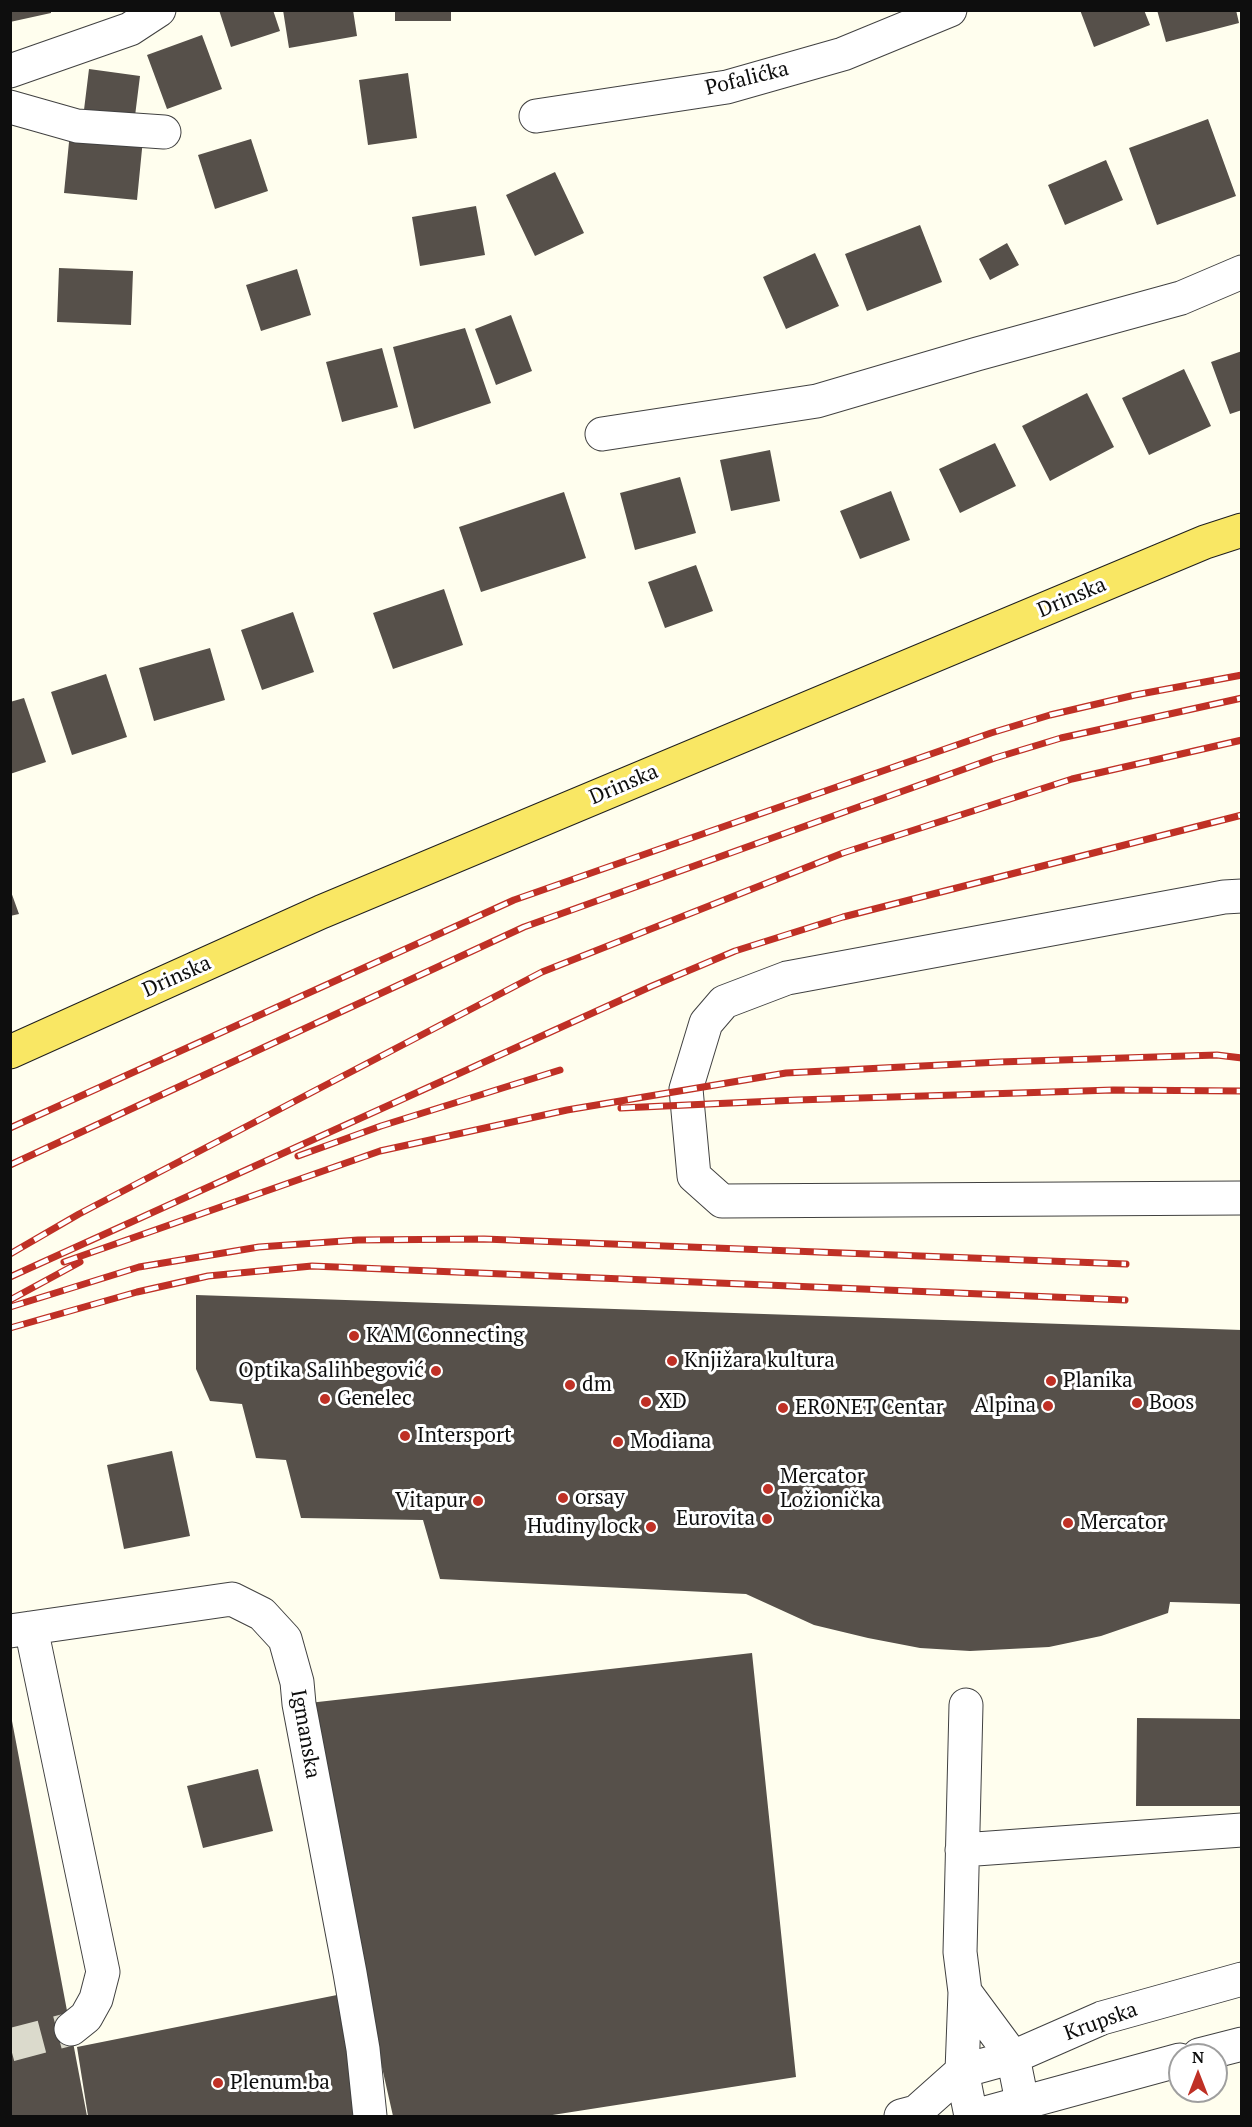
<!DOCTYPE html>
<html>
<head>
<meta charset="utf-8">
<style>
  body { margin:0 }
  #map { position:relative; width:1252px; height:2127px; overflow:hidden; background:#fffeee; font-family:"PT Serif",serif }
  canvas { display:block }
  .frame { position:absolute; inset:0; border:12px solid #0e0e0e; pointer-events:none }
  .north { position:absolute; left:1168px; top:2043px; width:60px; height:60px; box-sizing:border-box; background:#fff; border:2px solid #9f9f9f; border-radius:50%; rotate:0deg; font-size:16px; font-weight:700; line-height:24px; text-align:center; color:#0e0e0e }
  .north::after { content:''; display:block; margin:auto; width:21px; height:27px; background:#bf3025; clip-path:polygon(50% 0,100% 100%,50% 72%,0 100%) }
</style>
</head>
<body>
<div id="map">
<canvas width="1252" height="2127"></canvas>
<div class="frame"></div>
<div class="north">N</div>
</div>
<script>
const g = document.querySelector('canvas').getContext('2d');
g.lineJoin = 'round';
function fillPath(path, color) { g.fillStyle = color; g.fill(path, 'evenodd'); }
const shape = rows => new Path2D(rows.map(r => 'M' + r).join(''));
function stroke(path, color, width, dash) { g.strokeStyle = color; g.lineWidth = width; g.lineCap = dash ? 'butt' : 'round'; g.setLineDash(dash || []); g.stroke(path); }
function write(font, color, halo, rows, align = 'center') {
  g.font = font + ' "PT Serif",serif'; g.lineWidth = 6; g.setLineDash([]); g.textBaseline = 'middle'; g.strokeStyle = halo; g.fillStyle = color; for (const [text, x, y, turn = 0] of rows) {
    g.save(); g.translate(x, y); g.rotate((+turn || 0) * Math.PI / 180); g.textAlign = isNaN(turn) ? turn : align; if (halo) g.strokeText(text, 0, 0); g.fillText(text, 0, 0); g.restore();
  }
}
fillPath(shape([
  [10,10,51,10,51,13,10,22],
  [219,10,273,10,280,31,231,47],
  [283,10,353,10,357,36,289,48],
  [395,10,451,10,451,21,395,21],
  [1080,10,1144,10,1150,25,1094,47],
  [1157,10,1236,10,1239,23,1166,42],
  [202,35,222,89,167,109,147,55],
  [89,69,140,76,134,124,83,118],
  [408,73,417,138,368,145,359,80],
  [1208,119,1236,196,1157,225,1129,148],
  [70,132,143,139,137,200,64,193],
  [251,139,268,191,215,209,198,155],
  [1106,160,1123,200,1065,225,1048,185],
  [555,172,584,233,535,256,506,195],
  [476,206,485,255,420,266,412,217],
  [920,225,942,282,867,311,845,254],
  [1007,243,1019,265,990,280,979,259],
  [815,253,839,306,786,329,763,277],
  [59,268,133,271,131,325,57,322],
  [297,269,311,315,261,331,246,285],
  [511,315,532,371,496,385,475,329],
  [465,328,491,403,414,429,393,347],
  [382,348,398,407,342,422,326,362],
  [1242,351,1242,410,1230,414,1211,362],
  [1184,369,1211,426,1149,455,1122,398],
  [1087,393,1114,447,1050,481,1022,426],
  [995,443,1016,486,960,513,939,469],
  [770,450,780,501,731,511,720,460],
  [680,477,696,533,635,550,620,493],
  [891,491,910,540,860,559,840,511],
  [564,492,586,558,481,592,459,527],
  [696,565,713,611,665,628,648,582],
  [444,589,463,645,393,669,373,613],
  [293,612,314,672,262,690,241,630],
  [210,648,225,700,154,721,139,668],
  [106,674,127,737,72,755,51,692],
  [24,698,46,762,10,774,10,702],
  [10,889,19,914,10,916],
  [196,1295,1242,1330,1242,1604,1170,1602,1168,1613,1101,1636,1049,1647,970,1651,920,1648,868,1638,814,1625,746,1594,440,1579,423,1520,301,1518,286,1460,256,1458,242,1404,210,1401,196,1369],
  [172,1451,190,1536,124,1549,107,1465],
  [752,1653,796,2077,546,2116,393,2116,300,1704],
  [1137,1718,1242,1719,1242,1806,1136,1806],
  [10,1721,12,1721,87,2116,10,2116],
  [258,1769,273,1831,203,1848,187,1786],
  [337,1995,361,2116,88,2116,77,2047]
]), '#56504a');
stroke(shape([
  [10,2045,71,2029]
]), '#dbdacc', 33, [33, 16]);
const minor = shape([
  [10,71,130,29,159,10],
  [10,107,77,126,164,132],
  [536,116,727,87,843,54,950,10],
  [602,434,817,401,977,354,1181,298,1242,272],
  [1242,896,1224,897,787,978,724,1002,706,1023,686,1089,694,1176,722,1201,1242,1198],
  [31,1628,103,1972,96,1999,86,2017,71,2029],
  [10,1631,232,1599,262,1614,285,1639,297,1682,299,1704,350,1973,363,2049,370,2116],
  [966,1705,960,1952,965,1992,962,2071,971,2116],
  [962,1850,1242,1830],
  [965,1992,1013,2057,1025,2116],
  [1199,2055,1242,2044],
  [901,2116,916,2112,962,2071,1013,2057,1102,2018,1242,1979],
  [975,2116,1180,2060]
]);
const major = shape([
  [10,1052,321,912,1205,542,1242,530]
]);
stroke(minor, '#414141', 35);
stroke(major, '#1f1f1f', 35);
stroke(minor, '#fff', 33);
stroke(major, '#f9e764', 33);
const rail = shape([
  [621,1108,797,1100,1113,1090,1242,1091],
  [10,1128,514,900,991,733,1050,715,1135,695,1242,675],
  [298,1156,381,1126,560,1070],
  [10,1165,524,927,995,758,1061,738,1242,698],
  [10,1254,79,1214,542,972,843,853,1072,779,1242,740],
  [64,1262,380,1151,567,1110,786,1073,999,1062,1217,1055,1242,1058],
  [10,1277,652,986,735,951,843,917,1242,815],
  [10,1300,80,1262],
  [10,1307,139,1267,259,1247,358,1240,484,1239,1126,1264],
  [10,1328,137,1292,208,1276,312,1266,1125,1300]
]);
stroke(rail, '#bf3025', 7);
stroke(rail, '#fff', 4.5, [14]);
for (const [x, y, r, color] of [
  [354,1336,6,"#bf3025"],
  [672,1361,6,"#bf3025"],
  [436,1371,6,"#bf3025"],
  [1051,1381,6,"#bf3025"],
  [570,1385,6,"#bf3025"],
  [325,1399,6,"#bf3025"],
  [646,1402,6,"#bf3025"],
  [1137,1403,6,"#bf3025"],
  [1048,1406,6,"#bf3025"],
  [783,1408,6,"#bf3025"],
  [405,1436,6,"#bf3025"],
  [618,1442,6,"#bf3025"],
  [768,1489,6,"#bf3025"],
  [563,1498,6,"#bf3025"],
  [478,1501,6,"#bf3025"],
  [767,1519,6,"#bf3025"],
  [1068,1523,6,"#bf3025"],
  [651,1527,6,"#bf3025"],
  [218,2083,6,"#bf3025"]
]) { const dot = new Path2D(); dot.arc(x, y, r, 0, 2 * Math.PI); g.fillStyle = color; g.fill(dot); stroke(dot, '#fff', 2); }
write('21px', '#0e0e0e', '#fff', [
  ["Pofalićka",747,79,-14],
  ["Drinska",1072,598,-23],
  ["Drinska",624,785,-23],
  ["Drinska",177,977,-24],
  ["Igmanska",305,1734,80],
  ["Krupska",1101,2022,-20]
]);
write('21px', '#0e0e0e', '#fff', [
  ["KAM Connecting",366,1336],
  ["Knjižara kultura",684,1361],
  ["Optika Salihbegović",424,1371,"right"],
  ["Planika",1063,1381],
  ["dm",582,1385],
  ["Genelec",337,1399],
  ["XD",658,1402],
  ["Boos",1149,1403],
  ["Alpina",1036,1406,"right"],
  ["ERONET Centar",795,1408],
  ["Intersport",417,1436],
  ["Modiana",630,1442],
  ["Mercator",780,1477],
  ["Ložionička",780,1501],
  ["orsay",575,1498],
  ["Vitapur",466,1501,"right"],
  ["Eurovita",755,1519,"right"],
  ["Mercator",1080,1523],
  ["Hudiny lock",639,1527,"right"],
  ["Plenum.ba",230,2083]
], 'left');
</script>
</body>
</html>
